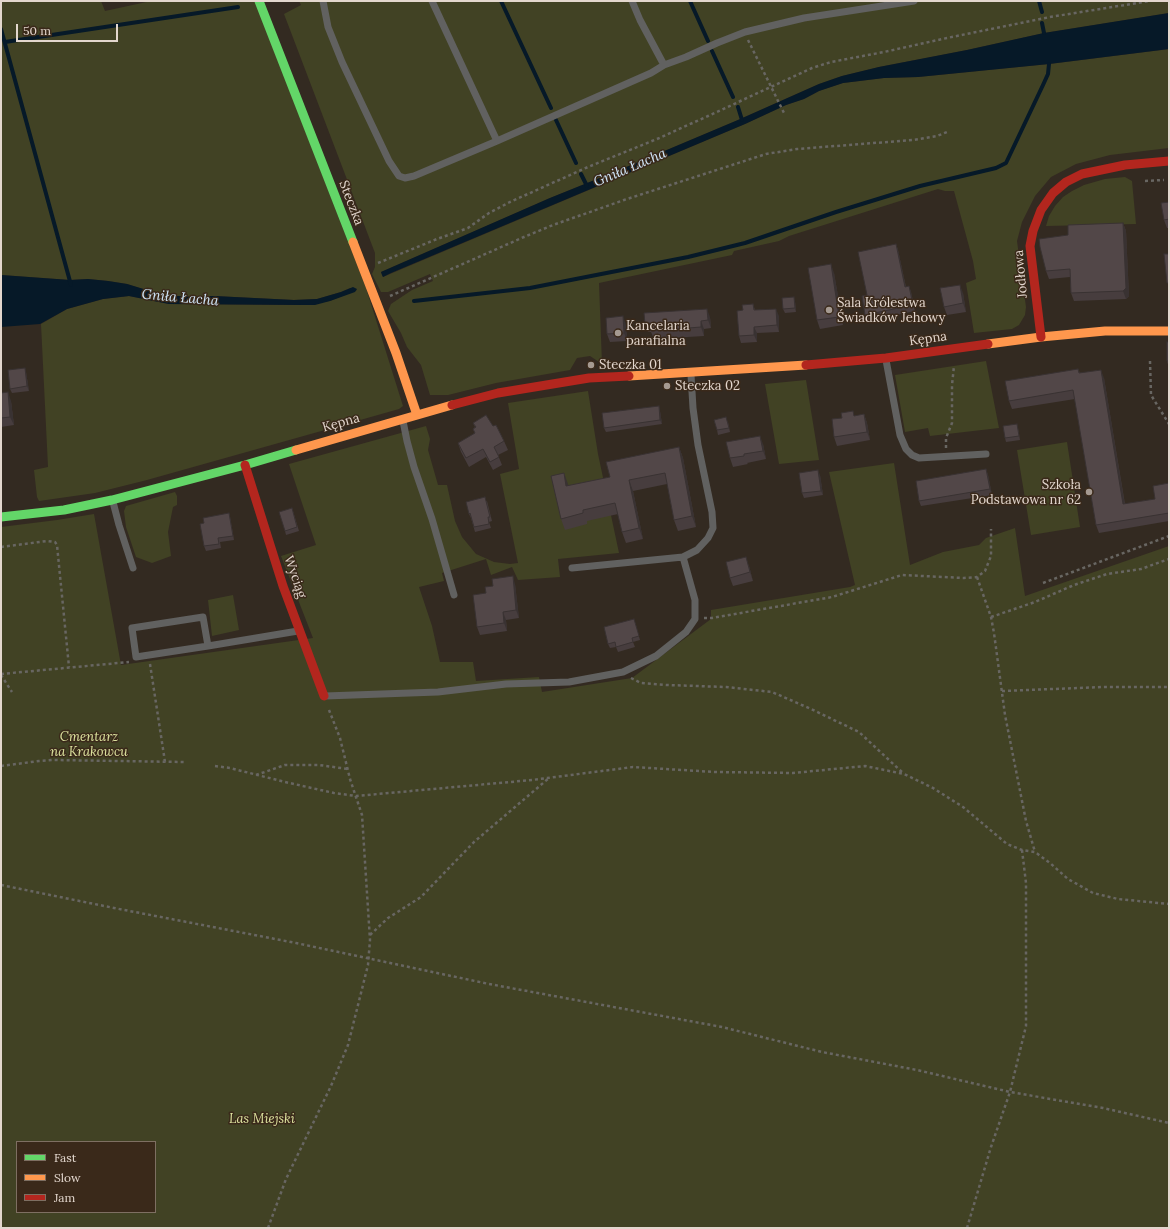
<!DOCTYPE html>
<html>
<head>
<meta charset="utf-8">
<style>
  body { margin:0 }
  #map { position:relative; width:1170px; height:1229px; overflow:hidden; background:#332a21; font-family:Lora,serif }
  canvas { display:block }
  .frame { position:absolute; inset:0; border:2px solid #e3d7ce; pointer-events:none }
  .legend { position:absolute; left:16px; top:1141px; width:140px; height:72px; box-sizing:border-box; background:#3a291a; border:1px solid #7e6f62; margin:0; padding:5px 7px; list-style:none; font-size:12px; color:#e3d7ce }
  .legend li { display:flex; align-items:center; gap:8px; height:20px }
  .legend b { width:20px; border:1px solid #7e6f62 }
  .scale { position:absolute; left:16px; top:24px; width:102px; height:18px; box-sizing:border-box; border:2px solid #e3d7ce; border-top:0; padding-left:5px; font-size:12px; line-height:14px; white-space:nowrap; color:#e3d7ce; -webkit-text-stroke:3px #3a291a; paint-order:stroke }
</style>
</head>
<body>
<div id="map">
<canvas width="1170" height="1229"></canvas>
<div class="frame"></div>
<ul class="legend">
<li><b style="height:5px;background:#63d668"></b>Fast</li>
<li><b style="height:5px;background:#ff974d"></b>Slow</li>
<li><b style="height:5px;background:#b3261e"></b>Jam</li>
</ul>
<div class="scale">50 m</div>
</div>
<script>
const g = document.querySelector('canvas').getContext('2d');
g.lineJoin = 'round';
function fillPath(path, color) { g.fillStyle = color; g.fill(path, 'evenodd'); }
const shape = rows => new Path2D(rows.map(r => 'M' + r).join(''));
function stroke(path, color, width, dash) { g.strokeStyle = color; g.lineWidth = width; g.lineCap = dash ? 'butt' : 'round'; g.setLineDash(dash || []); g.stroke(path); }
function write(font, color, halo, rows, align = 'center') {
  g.font = font + ' Lora,serif'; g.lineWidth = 3; g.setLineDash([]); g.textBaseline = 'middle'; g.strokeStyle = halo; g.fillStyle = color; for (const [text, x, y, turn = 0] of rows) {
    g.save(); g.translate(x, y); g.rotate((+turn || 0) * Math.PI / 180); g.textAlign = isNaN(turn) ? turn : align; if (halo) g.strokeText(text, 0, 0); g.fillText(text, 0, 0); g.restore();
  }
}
fillPath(shape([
  [1,1,101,1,105,11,151,1,255,1,366,288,403,406,399,409,332,428,147,480,95,493,39,501,37,497,34,470,48,467,41,324,67,309,103,299,129,296,169,304,302,305,330,301,357,290,350,288,341,292,317,299,294,300,214,296,193,297,163,295,127,284,108,281,88,279,70,280,1,275],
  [299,1,1169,1,1169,13,1044,33,967,50,879,67,842,76,819,84,738,120,617,171,550,198,381,272,383,277,745,124,786,105,804,99,819,91,843,83,884,78,918,77,1049,64,1169,49,1169,148,1110,155,1076,164,1051,177,1035,196,1022,222,1017,241,1026,307,1025,315,1019,325,1012,329,974,333,966,283,976,279,973,261,954,191,945,191,938,189,789,236,779,241,734,251,732,255,599,283,602,364,590,356,577,358,570,370,496,383,448,395,430,395,421,365,407,347,401,333,388,311,391,304,412,290,433,281,430,274,388,292,381,292,372,274,375,267,375,253,284,14,301,5],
  [1125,177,1132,181,1136,224,1046,226,1049,216,1055,206,1063,197,1072,191,1084,185,1105,179],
  [986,361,999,428,930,436,928,428,905,432,895,375],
  [806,380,819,460,779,464,765,384],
  [588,391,598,454,619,553,558,559,560,577,518,580,512,567,491,575,486,559,442,573,444,581,419,587,432,626,440,662,473,662,476,681,539,677,542,692,632,678,711,619,711,610,850,587,855,585,829,472,894,463,910,565,943,552,979,545,986,538,1015,528,1025,596,1169,546,1169,1228,1,1228,1,527,57,520,94,514,121,665,313,638,281,556,316,545,289,464,426,426,430,439,428,450,438,485,447,485,455,521,462,537,476,554,494,562,510,564,518,563,500,474,519,469,508,403],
  [17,1142,155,1142,155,1212,17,1212],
  [1067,442,1080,527,1031,535,1017,450],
  [175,492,177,496,177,505,173,507,168,532,171,556,152,563,136,557,126,527,124,511,126,506],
  [233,595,239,630,212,636,208,600]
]), '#414224');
fillPath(shape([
  [1169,13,1169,49,1049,64,918,77,884,78,843,83,819,91,804,99,786,105,745,124,391,273,383,277,382,275,381,272,550,198,617,171,738,120,819,84,842,76,879,67,967,50,1044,33],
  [1,275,70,280,88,279,108,281,127,284,163,295,193,297,214,296,294,300,317,299,341,292,353,287,357,289,355,292,330,301,315,305,302,305,169,304,129,296,103,299,67,309,40,324,1,327]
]), '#061928');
stroke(shape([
  [501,1,551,108],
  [690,1,708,41],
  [1039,1,1042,12],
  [1042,23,1044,33],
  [1,29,71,285],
  [5,42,238,7],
  [712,51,733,97],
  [738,107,742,120],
  [556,120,576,163],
  [581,174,587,186],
  [414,301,530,288,688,257,745,243,836,212,920,186,996,168,1006,163,1043,85,1048,74,1049,64]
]), '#061928', 4);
stroke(shape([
  [748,40,785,115],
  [1145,181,1164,180],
  [378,263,437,239,468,228,489,213,510,202,588,167,657,139,708,116,812,68,831,62,884,52,947,38,1050,17,1150,1],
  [390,296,524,237,553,225,624,200,766,154,797,149,913,140,937,136,947,132],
  [1150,361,1151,395,1169,424],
  [946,448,946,438,952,423,952,385,954,366],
  [1,547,47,541,55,542,57,545,69,667],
  [977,577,991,617,994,633,1005,715,1026,821,1035,852],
  [1043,583,1169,536],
  [991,617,1035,602,1074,585,1107,574,1141,569,1169,559],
  [704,618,712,618,832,597,902,575,964,578,977,577,985,571,991,556,991,529],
  [150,664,165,762],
  [1,674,129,662],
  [1,675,12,692],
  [631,678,641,683,667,685,726,687,772,692,811,709,859,732,904,774],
  [1002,691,1104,687,1169,687],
  [1,766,39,761,53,760,184,762],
  [215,766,230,768,285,782,334,793,356,796,532,780,633,767,715,772,793,773,865,766,904,774,933,788,963,807,1007,844,1022,850,1035,852,1050,863,1068,879,1093,893,1118,899,1169,904],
  [256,775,285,765,319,765,348,769],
  [1,885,114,908,296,943,489,984,722,1027,822,1052,917,1070,1010,1092,1103,1108,1169,1123],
  [370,935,388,918,421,897,474,842,549,778],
  [268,1228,286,1179,331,1086,348,1045,368,965,370,940,362,815,350,779,340,738,329,710],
  [967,1228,991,1147,1010,1092,1026,1026,1026,883,1022,850]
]), '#686662', 2.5, [3, 3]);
stroke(shape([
  [323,1,328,27,342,62,389,161,399,176,405,178,414,176,497,141,651,73,664,65,686,57,717,43,745,32,804,18,914,1],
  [432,1,497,141],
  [632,1,640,20,664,65],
  [886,360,900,435,906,449,912,455,919,458,986,454],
  [403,421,407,441,414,467,432,519,454,595],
  [113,502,119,525,133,568],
  [572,568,683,557,697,550,708,538,713,528,712,512,698,445,693,408,691,375],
  [208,646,203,617,132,628,136,657,208,646,298,631],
  [325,696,438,692,506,684,569,682,623,672,656,656,686,632,695,619,695,600,683,557]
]), '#616160', 7);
stroke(shape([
  [259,1,353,242],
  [1,517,64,510,112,500,245,465,296,450]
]), '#63d668', 9);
stroke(shape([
  [353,242,396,353,417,415],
  [988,344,1041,337,1105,331,1169,331],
  [629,376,806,365],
  [296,450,452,405]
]), '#ff974d', 9);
stroke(shape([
  [1041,337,1030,246,1033,231,1041,210,1053,193,1066,182,1082,174,1125,165,1169,161],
  [806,365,886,358,988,344],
  [452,405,498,393,589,378,629,376],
  [245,465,283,586,324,696]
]), '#b3261e', 9);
fillPath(shape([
  [1169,202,1169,228,1167,228,1164,220],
  [1123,223,1126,231,1129,296,1126,299,1074,301,1071,293,1070,277,1049,279,1046,271,1068,235],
  [896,244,898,250,906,287,909,286,911,292,915,311,868,321,865,315,867,295],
  [834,273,843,325,820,329,817,320],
  [963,293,966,312,947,315,944,307],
  [795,301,796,312,785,313,783,309],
  [753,304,755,310,779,316,779,332,757,333,757,342,741,343,739,336,743,310],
  [710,317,711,328,704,329,704,336,654,339,651,332,648,332,645,324],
  [626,325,627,341,610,342,607,334],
  [1167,361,1169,361,1169,368],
  [1078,369,1080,373,1104,378,1125,504,1155,499,1169,483,1169,521,1099,533,1096,525,1075,399,1012,409,1009,401],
  [26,372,29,391,12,393,10,389],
  [1,393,11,401,14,425,1,427],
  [659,406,660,411,662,424,606,432,604,428],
  [864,414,867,423,870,440,837,446,834,437,855,416],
  [728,422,730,432,718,435,717,430],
  [473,423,493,426,504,441,508,450,498,455,502,465,493,470,486,457,469,467,461,452,458,443,475,434,473,429,475,427],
  [1018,428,1020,440,1006,442,1005,438],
  [763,444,766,459,747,463,748,464,733,467,730,458],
  [679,447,683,458,696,527,678,531,674,520,667,484,633,491,643,539,626,543,622,532,618,514,587,521,587,524,565,530,561,519,568,484,568,486,610,477],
  [986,469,988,475,992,495,921,506,919,501],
  [820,475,823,495,804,498,802,493],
  [487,501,492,521,489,522,491,528,475,532,471,518,469,514],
  [292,508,299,531,286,535,285,531],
  [229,513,230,517,234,540,220,542,221,548,206,551,204,546,204,523],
  [749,566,753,581,733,586,730,578],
  [515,584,519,618,506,620,507,631,480,635,477,627,486,593],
  [634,619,640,640,633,642,635,647,618,652,616,647,610,648,608,644]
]), '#473d3e');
fillPath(shape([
  [1123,223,1126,231,1129,296,1126,299,1123,291],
  [896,244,898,250,907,293,905,287],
  [831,264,834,273,843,325,839,317],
  [960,285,963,293,966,312,963,303],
  [909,286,911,292,915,311,913,305],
  [794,297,795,301,796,312,795,308],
  [707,309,710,317,711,328,708,320],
  [776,309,779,316,779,332,777,325],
  [623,316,626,325,627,341,624,333],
  [701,321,704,329,704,336,701,327],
  [754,327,757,333,757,342,754,335],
  [25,368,26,372,29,391,27,386],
  [1101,370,1104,378,1126,512,1123,504],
  [8,392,11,401,14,425,10,417],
  [659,406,660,411,662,424,660,420],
  [864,414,867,423,870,440,867,432],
  [760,436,763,444,766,459,763,451],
  [679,447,683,458,696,527,692,516],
  [986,469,988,475,992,495,990,489],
  [818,470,820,475,823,495,821,491],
  [564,473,568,484,570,497,566,486],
  [629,480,633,491,643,539,639,528],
  [746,557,749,566,753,581,750,572],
  [513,576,515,584,519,618,516,610],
  [503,612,506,620,507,631,504,623]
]), '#393232');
const building = shape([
  [1169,202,1169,219,1164,220,1161,203,1169,202],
  [1123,223,1126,288,1123,291,1071,293,1070,269,1046,271,1040,247,1039,239,1068,235,1068,225,1123,223],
  [896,244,905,287,909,286,913,305,865,315,862,296,867,295,858,252,896,244],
  [1164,254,1169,254,1169,283,1167,283,1164,254],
  [831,264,839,317,817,320,808,268,831,264],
  [960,285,963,303,944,307,940,288,960,285],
  [794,297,795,308,783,309,782,298,794,297],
  [753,304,754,310,776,309,777,325,754,327,754,335,739,336,737,311,743,310,742,305,753,304],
  [707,309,708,320,701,321,701,327,651,331,650,323,645,324,644,313,707,309],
  [623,316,624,333,607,334,606,318,623,316],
  [1167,342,1169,342,1169,361,1167,361,1167,342],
  [25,368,27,386,10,389,8,370,25,368],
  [1078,369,1079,373,1101,370,1123,504,1155,499,1153,486,1169,483,1169,513,1096,525,1073,390,1009,401,1005,381,1078,369],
  [8,392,10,417,1,418,1,393,8,392],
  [659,406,660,420,604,428,602,413,659,406],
  [853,411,854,416,864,414,867,432,834,437,832,419,842,418,841,413,853,411],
  [486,415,493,426,496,425,504,441,494,447,499,457,490,462,483,449,466,458,458,443,475,433,473,429,476,427,473,423,486,415],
  [726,417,729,428,717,430,714,420,726,417],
  [1017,424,1019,436,1005,438,1003,426,1017,424],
  [760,436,763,451,744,454,744,456,730,458,726,442,760,436],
  [679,447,692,516,674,520,665,473,629,480,639,528,622,532,615,503,583,510,583,513,561,519,551,476,564,473,566,486,610,477,606,462,679,447],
  [986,469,990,489,919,501,916,481,986,469],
  [818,470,821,491,802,493,799,473,818,470],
  [485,497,490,517,488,517,489,524,474,527,470,513,469,514,466,502,485,497],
  [292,508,297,527,285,531,279,512,292,508],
  [229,513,233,536,218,538,219,544,204,546,200,524,204,523,203,518,229,513],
  [746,557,750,572,730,578,726,562,746,557],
  [513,576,516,610,503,612,504,623,477,627,473,595,486,593,485,587,493,586,492,579,513,576],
  [634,619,639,636,632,638,633,642,616,647,615,642,608,644,604,627,634,619]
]);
fillPath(building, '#524748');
stroke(building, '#393232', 1);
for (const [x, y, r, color] of [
  [829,310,4,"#a59a91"],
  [618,333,4,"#a59a91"],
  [591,365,4,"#a59a91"],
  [667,386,4,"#a59a91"],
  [1089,492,4,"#a59a91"]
]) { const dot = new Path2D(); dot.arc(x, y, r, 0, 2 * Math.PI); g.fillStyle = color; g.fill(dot); stroke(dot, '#3a291a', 1.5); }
write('13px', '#e3d7ce', '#3a291a', [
  ["Steczka",351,203,69],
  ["Jodłowa",1021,274,-95],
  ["Kępna",928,339,-8],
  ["Kępna",341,423,-16],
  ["Wyciąg",295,577,71]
]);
write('13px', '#e3d7ce', '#3a291a', [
  ["Sala Królestwa",837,303],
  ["Świadków Jehowy",837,318],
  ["Kancelaria",626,326],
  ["parafialna",626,341],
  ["Steczka 01",599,365],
  ["Steczka 02",675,386],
  ["Szkoła",1081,485,"right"],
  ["Podstawowa nr 62",1081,500,"right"]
], 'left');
write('italic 13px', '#dce29e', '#3a291a', [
  ["Cmentarz",89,737],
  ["na Krakowcu",89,752],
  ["Las Miejski",262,1119]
]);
write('italic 14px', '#d0e6f9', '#3a291a', [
  ["Gniła Łacha",630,168,-23],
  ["Gniła Łacha",180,298,5]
]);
</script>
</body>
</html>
